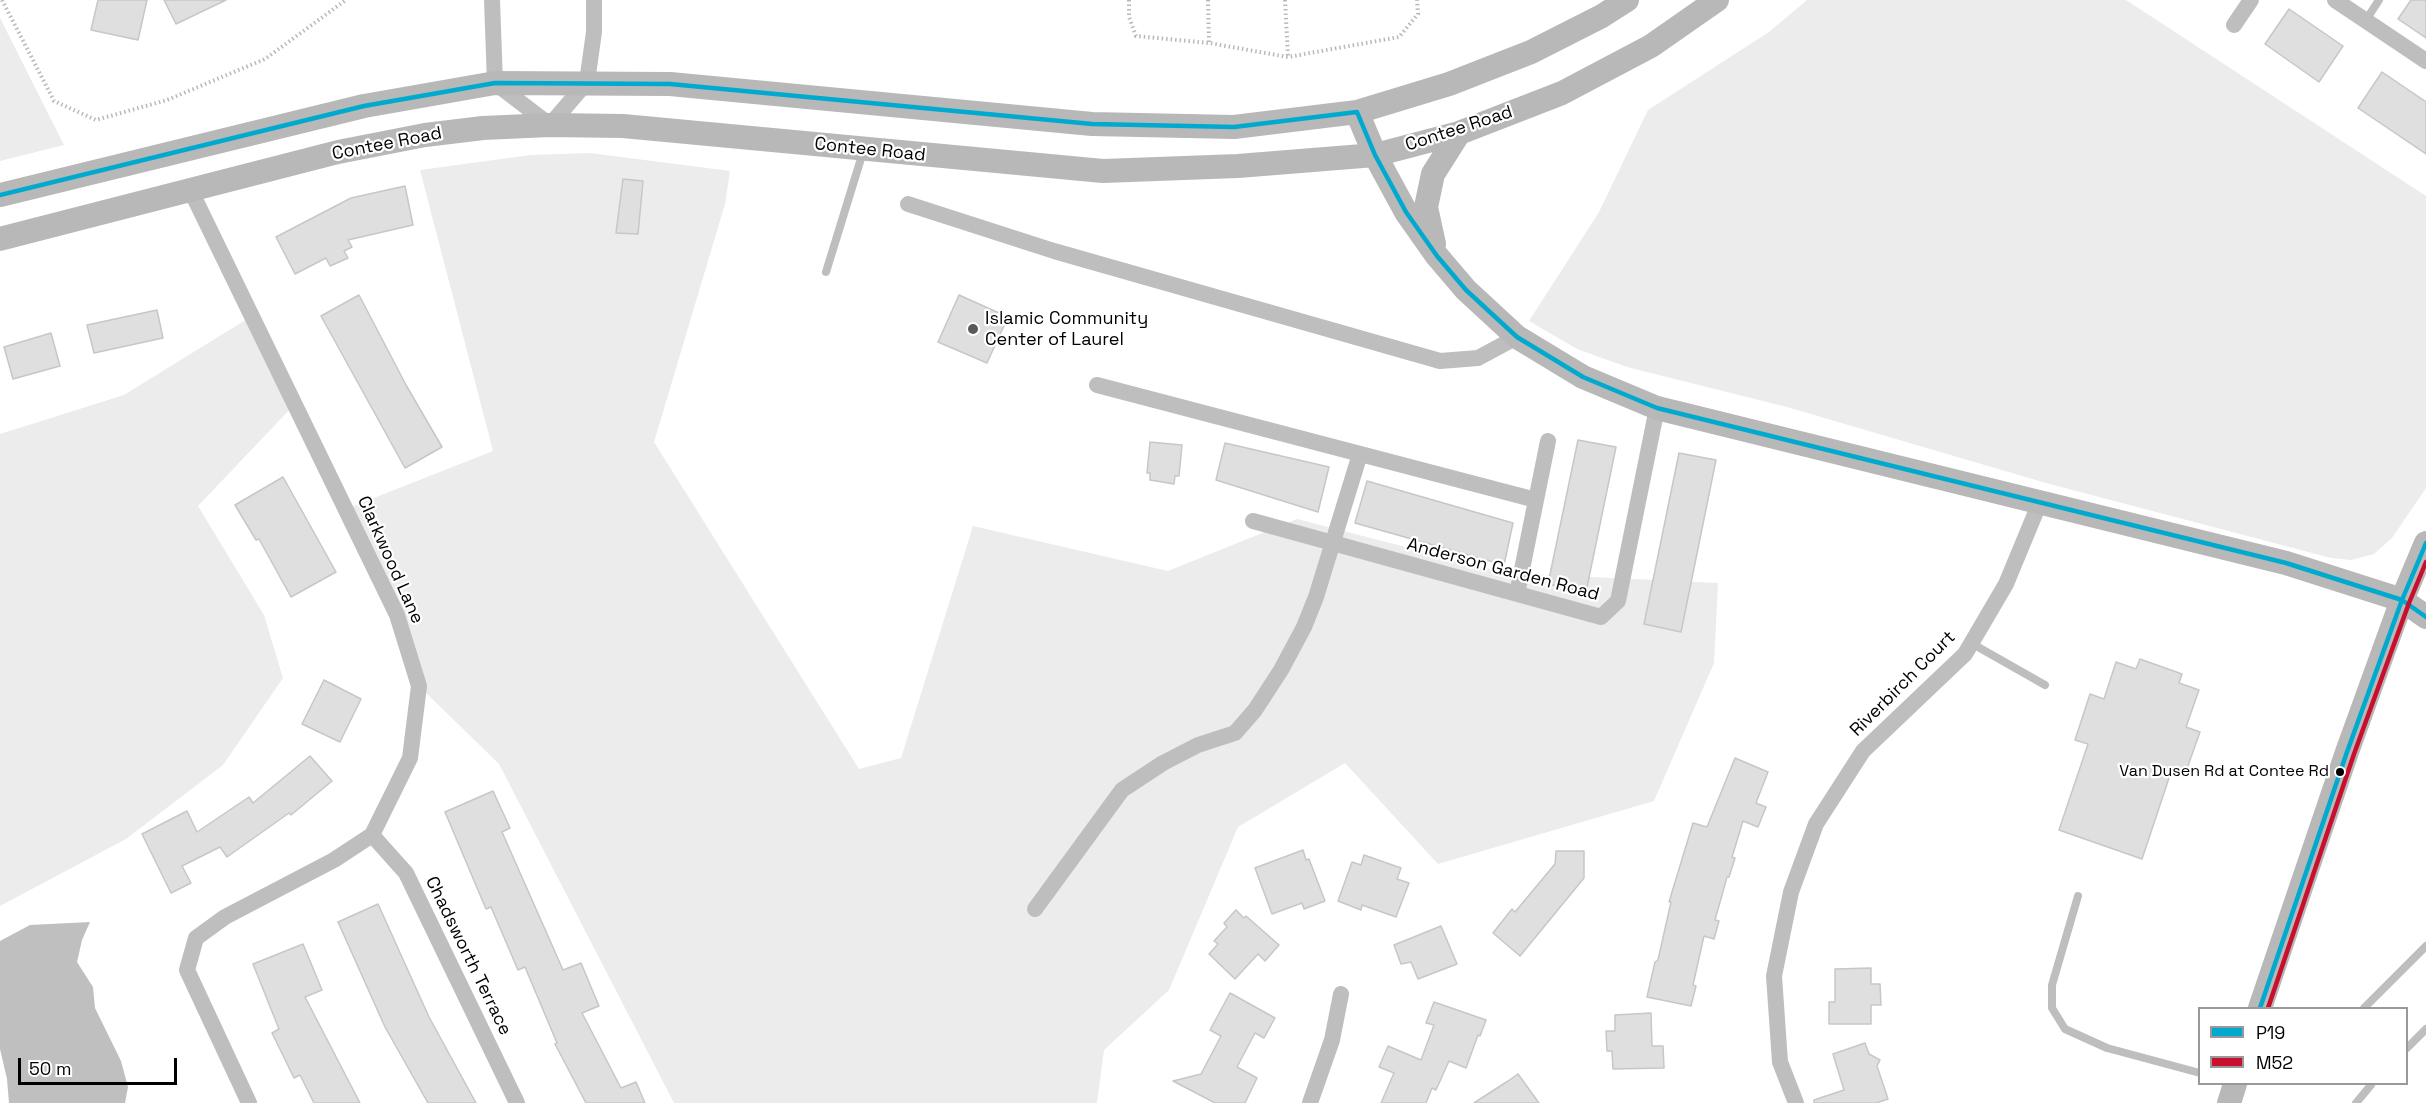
<!DOCTYPE html>
<html>
<head>
<meta charset="utf-8">
<style>
  body { margin:0 }
  #map { position:relative; width:2426px; height:1103px; overflow:hidden; background:#fff; font-family:"Space Grotesk",sans-serif }
  canvas { display:block }
  .legend { position:absolute; left:2198px; top:1007px; width:210px; height:78px; box-sizing:border-box; background:#fff; border:2px solid #999; margin:0; padding:8px 10px; list-style:none; font-size:18px; color:#000 }
  .legend li { display:flex; align-items:center; gap:12px; height:30px }
  .legend b { width:30px; border:2px solid #999 }
  .scale { position:absolute; left:18px; top:1058px; width:159px; height:27px; box-sizing:border-box; border:3px solid #000; border-top:0; padding-left:8px; font-size:18px; line-height:21px; white-space:nowrap; color:#000; -webkit-text-stroke:4px #fff; paint-order:stroke }
</style>
</head>
<body>
<div id="map">
<canvas width="2426" height="1103"></canvas>
<ul class="legend">
<li><b style="height:8px;background:#00a9ce"></b>P19</li>
<li><b style="height:8px;background:#c8102e"></b>M52</li>
</ul>
<div class="scale">50 m</div>
</div>
<script>
const g = document.querySelector('canvas').getContext('2d');
g.lineJoin = 'round';
function fillPath(path, color) { g.fillStyle = color; g.fill(path, 'evenodd'); }
const shape = rows => new Path2D(rows.map(r => 'M' + r).join(''));
function stroke(path, color, width, dash) { g.strokeStyle = color; g.lineWidth = width; g.lineCap = dash ? 'butt' : 'round'; g.setLineDash(dash || []); g.stroke(path); }
function write(font, color, halo, rows, align = 'center') {
  g.font = font + ' "Space Grotesk",sans-serif'; g.lineWidth = 4.5; g.setLineDash([]); g.textBaseline = 'middle'; g.strokeStyle = halo; g.fillStyle = color; for (const [text, x, y, turn = 0] of rows) {
    g.save(); g.translate(x, y); g.rotate((+turn || 0) * Math.PI / 180); g.textAlign = isNaN(turn) ? turn : align; if (halo) g.strokeText(text, 0, 0); g.fillText(text, 0, 0); g.restore();
  }
}
fillPath(shape([
  [1807,0,2126,0,2426,196,2426,488,2392,538,2374,554,2351,560,2331,558,2046,483,1787,407,1627,367,1577,349,1529,321,1599,212,1648,110,1769,32],
  [0,18,64,145,0,161],
  [590,153,730,171,725,204,654,442,859,769,901,758,973,526,1168,571,1297,519,1506,573,1718,583,1714,663,1654,801,1438,864,1345,763,1238,827,1169,990,1104,1050,1097,1103,674,1103,499,764,419,686,346,509,493,451,420,170,531,155],
  [252,316,295,404,198,506,264,615,283,678,223,765,126,839,0,906,0,434,124,395]
]), '#ececec');
fillPath(shape([
  [90,922,82,940,77,962,93,987,95,1008,121,1061,128,1087,125,1103,9,1103,7,1079,0,1049,0,941,30,925]
]), '#bfbfbf');
const building = shape([
  [98,0,147,0,138,40,91,30,98,0],
  [164,0,226,0,176,24,164,0],
  [2411,0,2426,0,2426,38,2398,19,2411,0],
  [2289,9,2343,46,2319,82,2265,44,2289,9],
  [2382,72,2426,102,2426,154,2358,108,2382,72],
  [623,179,643,181,638,234,616,233,623,179],
  [405,186,413,225,348,240,352,247,344,251,348,258,330,266,326,258,295,274,276,237,351,198,405,186],
  [359,295,406,385,442,447,405,468,321,316,359,295],
  [959,295,1008,317,987,363,938,342,959,295],
  [157,310,163,338,94,353,87,325,157,310],
  [51,333,60,366,13,379,4,347,51,333],
  [1578,440,1616,447,1586,592,1548,584,1578,440],
  [1150,442,1182,445,1179,476,1175,476,1174,484,1150,480,1150,473,1147,473,1150,442],
  [1225,443,1329,467,1318,512,1216,480,1225,443],
  [1679,453,1716,460,1681,632,1644,624,1679,453],
  [283,477,336,572,291,597,259,539,256,540,235,505,283,477],
  [1367,481,1513,523,1504,565,1355,523,1367,481],
  [2140,659,2182,674,2179,683,2199,690,2186,727,2200,732,2184,777,2171,772,2142,859,2059,830,2088,744,2075,740,2090,694,2104,699,2116,662,2136,669,2140,659],
  [324,680,361,699,340,742,302,724,324,680],
  [310,756,332,781,291,815,289,813,227,857,220,847,182,866,191,883,171,893,142,834,187,811,197,832,249,797,253,803,310,756],
  [1735,758,1768,772,1756,803,1766,807,1758,827,1743,821,1732,857,1735,858,1729,877,1727,877,1715,920,1719,921,1714,939,1704,936,1693,985,1696,986,1691,1006,1647,997,1655,962,1658,960,1671,902,1669,902,1693,823,1707,827,1735,758],
  [493,791,510,828,502,832,563,970,581,963,599,1006,582,1013,621,1088,636,1082,645,1103,586,1103,555,1044,557,1043,525,967,518,970,491,907,486,909,445,812,493,791],
  [1303,850,1306,860,1309,859,1325,901,1304,909,1302,903,1272,914,1255,868,1303,850],
  [1556,851,1584,851,1584,878,1520,956,1493,933,1512,909,1515,912,1555,864,1556,851],
  [1364,855,1401,868,1397,879,1409,883,1396,917,1362,905,1361,910,1338,901,1352,862,1361,865,1364,855],
  [378,904,429,1017,476,1103,428,1103,385,1027,338,922,378,904],
  [1236,910,1244,918,1246,916,1279,945,1265,961,1258,954,1235,979,1209,954,1218,944,1214,941,1227,927,1224,923,1236,910],
  [1441,926,1457,964,1418,979,1411,962,1401,964,1394,945,1441,926],
  [303,944,322,990,305,997,360,1103,314,1103,300,1075,294,1078,272,1033,279,1029,253,964,303,944],
  [1871,968,1871,984,1880,984,1881,1005,1871,1005,1871,1024,1829,1024,1829,1002,1835,1002,1835,969,1871,968],
  [1230,993,1275,1018,1264,1038,1255,1033,1237,1067,1257,1078,1245,1103,1215,1103,1173,1081,1201,1074,1221,1036,1210,1030,1230,993],
  [1434,1002,1486,1020,1480,1036,1478,1035,1466,1068,1449,1061,1436,1090,1432,1088,1426,1103,1381,1103,1394,1073,1379,1067,1388,1046,1421,1060,1434,1025,1426,1023,1434,1002],
  [1651,1013,1652,1046,1663,1046,1664,1068,1613,1069,1612,1051,1607,1051,1606,1031,1615,1031,1615,1015,1651,1013],
  [1865,1043,1869,1054,1880,1060,1877,1066,1888,1099,1876,1103,1814,1103,1814,1100,1844,1090,1833,1054,1865,1043],
  [1518,1074,1539,1103,1474,1103,1508,1081,1518,1074]
]);
fillPath(building, '#dfdfdf');
stroke(building, '#c7c7c7', 1.5);
stroke(shape([
  [2,0,54,101,96,120,167,100,265,59,346,0],
  [1129,0,1129,17,1136,36,1209,43,1288,57,1399,37,1418,14,1417,0],
  [1208,0,1209,43],
  [1285,0,1288,57]
]), '#b9b9b9', 4, [1.5, 3]);
stroke(shape([
  [2366,20,2379,0],
  [826,272,863,152],
  [1971,643,2045,685],
  [2078,896,2052,985,2052,1008,2065,1029,2107,1048,2200,1073],
  [2364,1008,2426,946],
  [2406,1049,2426,1029],
  [2356,1103,2371,1085]
]), '#bebebe', 8);
stroke(shape([
  [492,0,495,83,550,125,587,82,594,32,594,0],
  [2335,0,2426,61],
  [2234,25,2251,0],
  [191,191,397,615,419,686,410,758,372,835,334,860,225,917,196,938,187,970,249,1103],
  [908,204,1054,251,1440,361,1478,358,1517,337],
  [1097,385,1536,500],
  [1253,521,1601,617,1618,601,1657,408],
  [1517,594,1548,441],
  [372,835,406,873,517,1103],
  [1035,909,1122,790,1163,763,1198,745,1235,733,1255,710,1281,670,1304,627,1316,597,1360,454],
  [1310,1103,1332,1040,1341,994],
  [1796,1103,1780,1062,1774,976,1791,892,1816,824,1863,751,1965,654,2006,584,2040,502]
]), '#bebebe', 16);
stroke(shape([
  [1357,112,1375,155,1406,212,1437,256,1466,290,1517,337,1583,377,1657,408,2286,563,2402,600,2426,617],
  [0,195,364,106,495,83,670,84,1092,124,1234,127,1357,112,1449,84,1531,52,1602,16,1627,0],
  [0,239,338,152,425,135,483,128,550,125,623,126,1103,171,1238,166,1375,155,1459,133,1562,93,1651,46,1717,0],
  [1434,244,1426,207,1433,174,1459,133],
  [2260,1008,2347,752,2402,600,2426,543],
  [2229,1103,2235,1084]
]), '#b8b8b8', 24);
stroke(shape([
  [0,195,364,106,495,83,670,84,1092,124,1234,127,1357,112,1375,155,1406,212,1437,256,1466,290,1517,337,1583,377,1657,408,2286,563,2402,600,2426,617],
  [2260,1008,2347,752,2402,600,2426,543]
]), '#00a9ce', 4.5);
stroke(shape([
  [2268,1008,2354,754,2409,603,2426,562]
]), '#c8102e', 4.5);
for (const [x, y, r, color] of [
  [973,329,6,"#595959"],
  [2340,772,5,"#000"]
]) { const dot = new Path2D(); dot.arc(x, y, r, 0, 2 * Math.PI); g.fillStyle = color; g.fill(dot); stroke(dot, '#fff', 2); }
write('16px', '#000', '#fff', [
  ["Van Dusen Rd at Contee Rd",2329,772]
], 'right');
write('18px', '#000', '#fff', [
  ["Contee Road",1459,129,-18],
  ["Contee Road",387,144,-11],
  ["Contee Road",870,150,6],
  ["Clarkwood Lane",390,560,66],
  ["Anderson Garden Road",1503,570,15],
  ["Riverbirch Court",1903,684,-45],
  ["Chadsworth Terrace",468,956,64]
]);
write('18px', '#000', '#fff', [
  ["Islamic Community",985,319],
  ["Center of Laurel",985,340]
], 'left');
</script>
</body>
</html>
